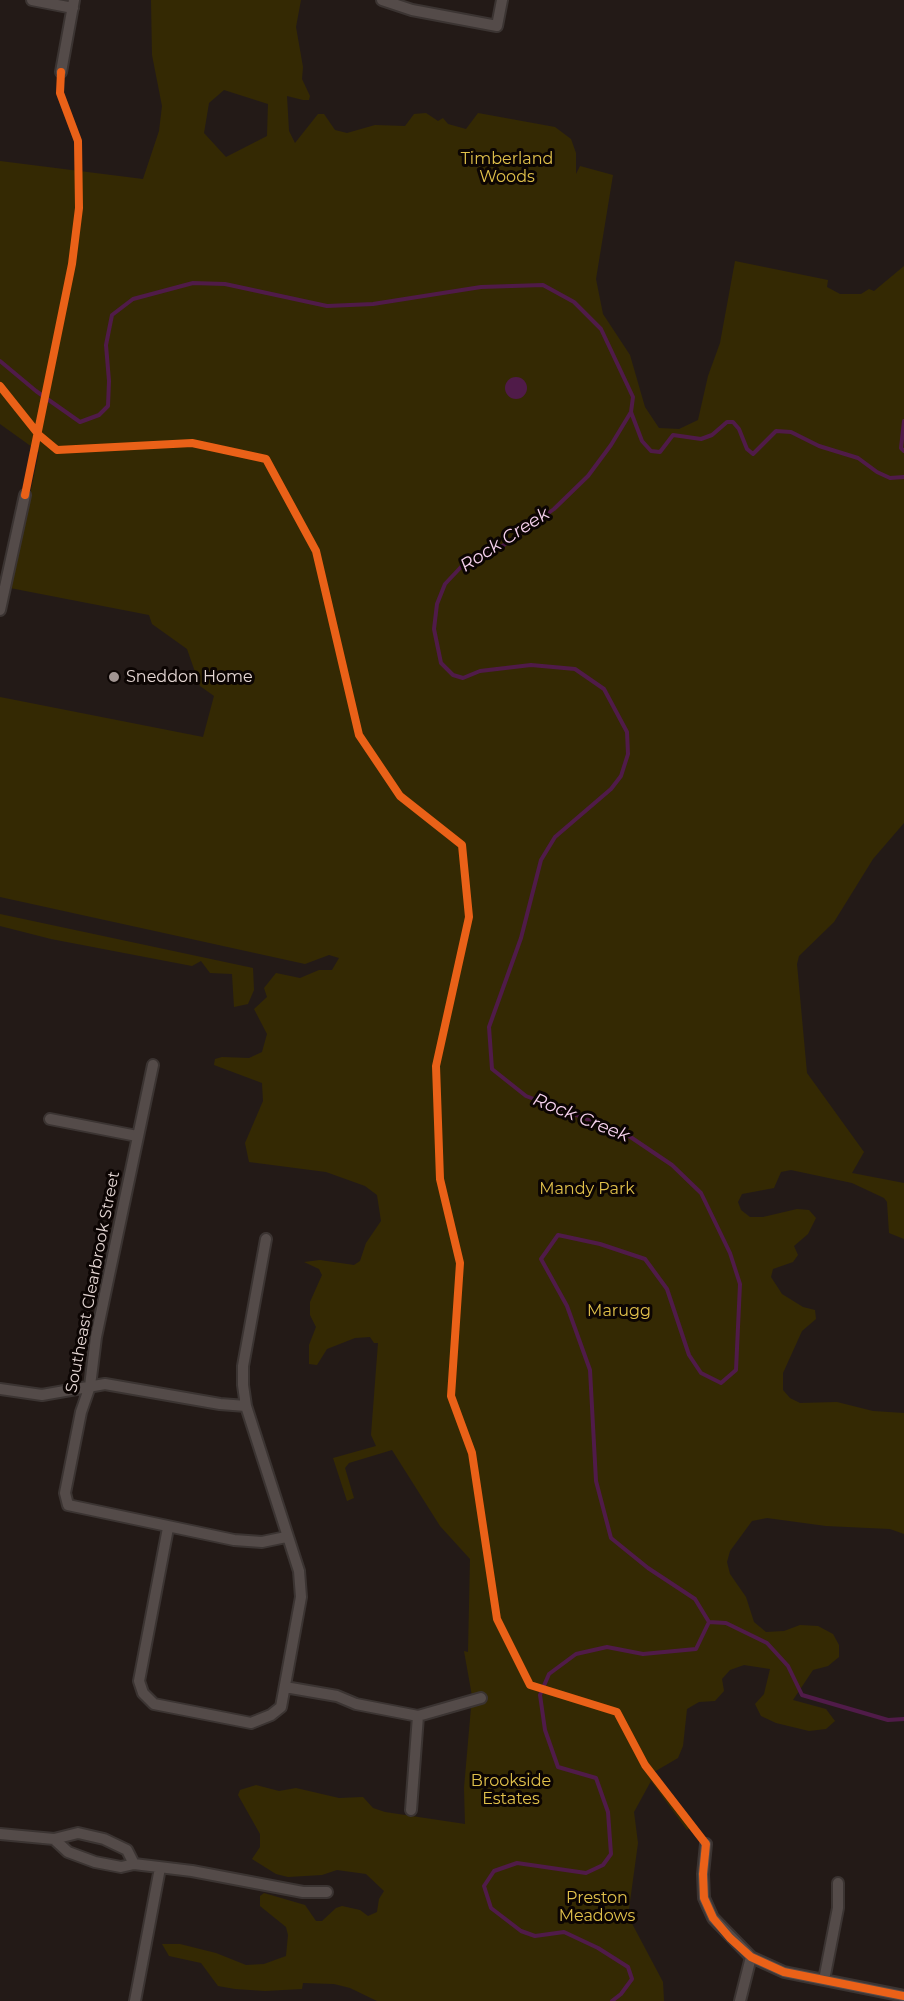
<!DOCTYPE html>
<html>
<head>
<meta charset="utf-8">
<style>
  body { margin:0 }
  canvas { display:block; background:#231a17 }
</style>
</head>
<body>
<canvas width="904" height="2001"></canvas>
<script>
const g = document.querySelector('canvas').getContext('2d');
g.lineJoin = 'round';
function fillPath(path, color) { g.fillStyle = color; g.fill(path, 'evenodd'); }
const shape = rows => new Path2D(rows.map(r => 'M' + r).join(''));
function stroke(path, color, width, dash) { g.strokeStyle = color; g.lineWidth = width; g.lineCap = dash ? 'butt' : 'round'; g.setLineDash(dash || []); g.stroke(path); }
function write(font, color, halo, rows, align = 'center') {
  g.font = font + ' Montserrat,sans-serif'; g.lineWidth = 6; g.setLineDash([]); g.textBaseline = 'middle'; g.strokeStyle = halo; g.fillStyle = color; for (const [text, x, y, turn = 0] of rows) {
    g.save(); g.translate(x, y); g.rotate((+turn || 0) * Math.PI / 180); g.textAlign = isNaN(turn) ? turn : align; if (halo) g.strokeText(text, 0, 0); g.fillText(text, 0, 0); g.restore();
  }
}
fillPath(shape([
  [151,0,301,0,296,27,303,67,302,79,310,96,309,100,303,100,287,96,289,131,295,143,318,114,324,114,335,130,347,133,375,125,405,126,414,114,426,113,438,121,443,118,448,124,466,129,478,113,555,127,571,139,576,153,576,174,580,166,613,175,596,279,603,314,630,355,645,407,659,428,679,429,698,420,708,376,720,343,735,261,828,280,827,287,840,294,861,294,869,289,874,291,904,266,904,823,873,859,834,922,799,956,797,964,807,1073,864,1152,852,1173,904,1183,904,1239,889,1233,887,1202,884,1198,852,1183,791,1170,781,1172,774,1188,742,1194,738,1202,741,1210,750,1217,763,1217,797,1209,809,1210,816,1218,808,1234,794,1246,798,1255,793,1262,773,1269,771,1277,782,1294,803,1307,815,1310,816,1319,802,1331,783,1373,783,1390,790,1398,800,1403,837,1402,873,1411,904,1413,904,1534,890,1529,826,1526,767,1518,752,1521,730,1551,727,1562,730,1574,746,1597,754,1622,766,1632,784,1631,800,1625,818,1626,833,1634,839,1645,839,1657,828,1666,813,1670,793,1700,826,1709,835,1721,826,1729,809,1731,776,1723,761,1716,755,1704,764,1694,770,1669,744,1665,730,1670,722,1679,724,1691,715,1701,699,1702,687,1709,683,1746,678,1758,654,1772,694,1825,687,1830,651,1781,634,1812,638,1843,628,1916,663,1982,664,2001,377,2001,350,1988,334,1984,303,1983,302,1989,265,1991,235,1989,218,1986,201,1963,169,1956,162,1944,180,1944,216,1953,246,1965,264,1964,286,1956,288,1935,286,1927,260,1906,260,1896,264,1893,305,1905,316,1921,322,1921,336,1908,342,1906,360,1910,368,1916,377,1912,379,1899,384,1891,366,1874,337,1870,322,1875,288,1877,276,1874,252,1859,260,1847,260,1834,238,1795,240,1790,256,1785,279,1791,296,1788,339,1798,363,1797,373,1808,385,1812,465,1824,464,1788,472,1696,464,1651,468,1652,470,1559,440,1526,392,1450,349,1463,345,1468,354,1498,347,1501,333,1458,376,1446,371,1435,378,1343,374,1343,370,1337,355,1338,327,1349,317,1365,309,1364,309,1345,316,1327,310,1315,310,1302,322,1275,319,1269,304,1262,320,1260,354,1265,360,1261,366,1243,381,1221,377,1195,365,1186,326,1172,249,1162,245,1143,263,1101,262,1083,214,1065,215,1059,222,1057,249,1058,262,1052,267,1034,254,1009,267,997,264,988,276,973,300,978,319,970,332,970,339,958,329,955,305,964,0,897,0,697,203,737,214,696,200,686,187,649,152,624,149,615,10,588,39,452,0,424,0,161,143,179,159,131,162,106,152,55],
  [224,90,268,104,267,136,226,157,204,133,209,103],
  [0,914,253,968,254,990,248,1004,234,1007,232,974,210,973,201,961,192,966,51,939,0,926]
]), '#342903');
fillPath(shape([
  '505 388a11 11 0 1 1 22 0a11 11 0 1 1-22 0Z'
]), '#501b49');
stroke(shape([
  [0,361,36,391,80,422,99,415,108,406,109,381,106,345,112,315,133,299,193,283,225,284,327,306,373,304,481,287,543,285,574,302,601,329,633,397,631,412,611,445,588,476,554,509,504,545,461,567,445,584,437,604,434,629,441,663,453,675,463,678,480,671,531,665,575,669,604,689,627,732,628,754,621,776,611,789,555,837,541,860,521,938,489,1027,492,1069,526,1096,626,1134,672,1165,701,1193,730,1253,740,1284,736,1370,721,1383,701,1373,689,1355,667,1289,645,1259,600,1244,558,1235,541,1259,567,1306,590,1370,596,1481,611,1538,648,1568,695,1599,709,1622],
  [631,412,642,441,651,451,660,452,673,435,701,439,712,435,727,422,733,422,739,429,747,449,753,454,776,431,791,432,819,446,858,458,877,472,890,478,904,477],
  [904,421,901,448,904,451],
  [709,1622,726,1623,767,1643,788,1666,802,1695,888,1720,904,1719],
  [612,2001,621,1994,632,1979,628,1967,598,1948,564,1932,535,1936,521,1931,491,1908,484,1886,494,1871,517,1863,586,1873,603,1865,611,1854,608,1812,596,1778,558,1767,545,1730,540,1695,549,1674,576,1654,607,1647,643,1654,696,1649,709,1622]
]), '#501b49', 4);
const street = shape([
  [32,0,73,8],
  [382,0,412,10,497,26,502,0],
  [61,72,74,0],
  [0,610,25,495],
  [153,1065,96,1337,90,1386,81,1412,65,1493,68,1505,234,1540,262,1542,286,1537],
  [50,1119,137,1136],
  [0,1389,42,1395,105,1384,220,1404,246,1406],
  [168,1528,139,1681,143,1693,154,1704,251,1723,271,1715,281,1707,301,1597,299,1571,246,1406,243,1385,243,1366,266,1239],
  [285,1687,337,1696,356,1704,418,1716],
  [411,1810,418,1716,481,1698],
  [0,1834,54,1839,78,1833,104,1839,127,1850,134,1864],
  [54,1839,68,1852,95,1862,121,1867,134,1864,192,1871,303,1892,327,1892],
  [706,1844,703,1874,704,1898,713,1918,751,1957,784,1972,904,1996],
  [824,1980,838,1908,838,1883],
  [135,2001,160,1868],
  [740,2001,751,1957]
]);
stroke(street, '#3b3432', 14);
stroke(street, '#544b49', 10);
stroke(shape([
  [0,386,39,435,57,450,192,443,266,459,316,551,359,735,400,796,462,845,469,917,436,1066,440,1179,460,1263,451,1396,472,1453,497,1619,530,1685,617,1712,645,1765,706,1844,703,1874,704,1898,713,1918,730,1938,751,1957,784,1972,904,1996],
  [25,495,72,264,79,208,78,141,60,93,61,72]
]), '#ea6118', 8);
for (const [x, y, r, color] of [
  [114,677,6,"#a19592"]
]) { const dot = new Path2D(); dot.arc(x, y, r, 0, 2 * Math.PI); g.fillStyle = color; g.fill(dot); stroke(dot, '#0c0503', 2); }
write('16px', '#e1c14b', '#0c0503', [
  ["Timberland",507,159],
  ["Woods",507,177],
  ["Mandy Park",587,1189],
  ["Marugg",619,1311],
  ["Brookside",511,1781],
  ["Estates",511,1799],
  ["Preston",597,1898],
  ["Meadows",597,1916]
]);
write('16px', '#e5d7d4', '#0c0503', [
  ["Sneddon Home",126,677]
], 'left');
write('16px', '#e5d7d4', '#0c0503', [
  ["Southeast Clearbrook Street",93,1282,-79]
]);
write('italic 18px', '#f7d2ef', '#0c0503', [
  ["Rock Creek",505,540,-33],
  ["Rock Creek",581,1118,22]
]);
</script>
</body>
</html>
